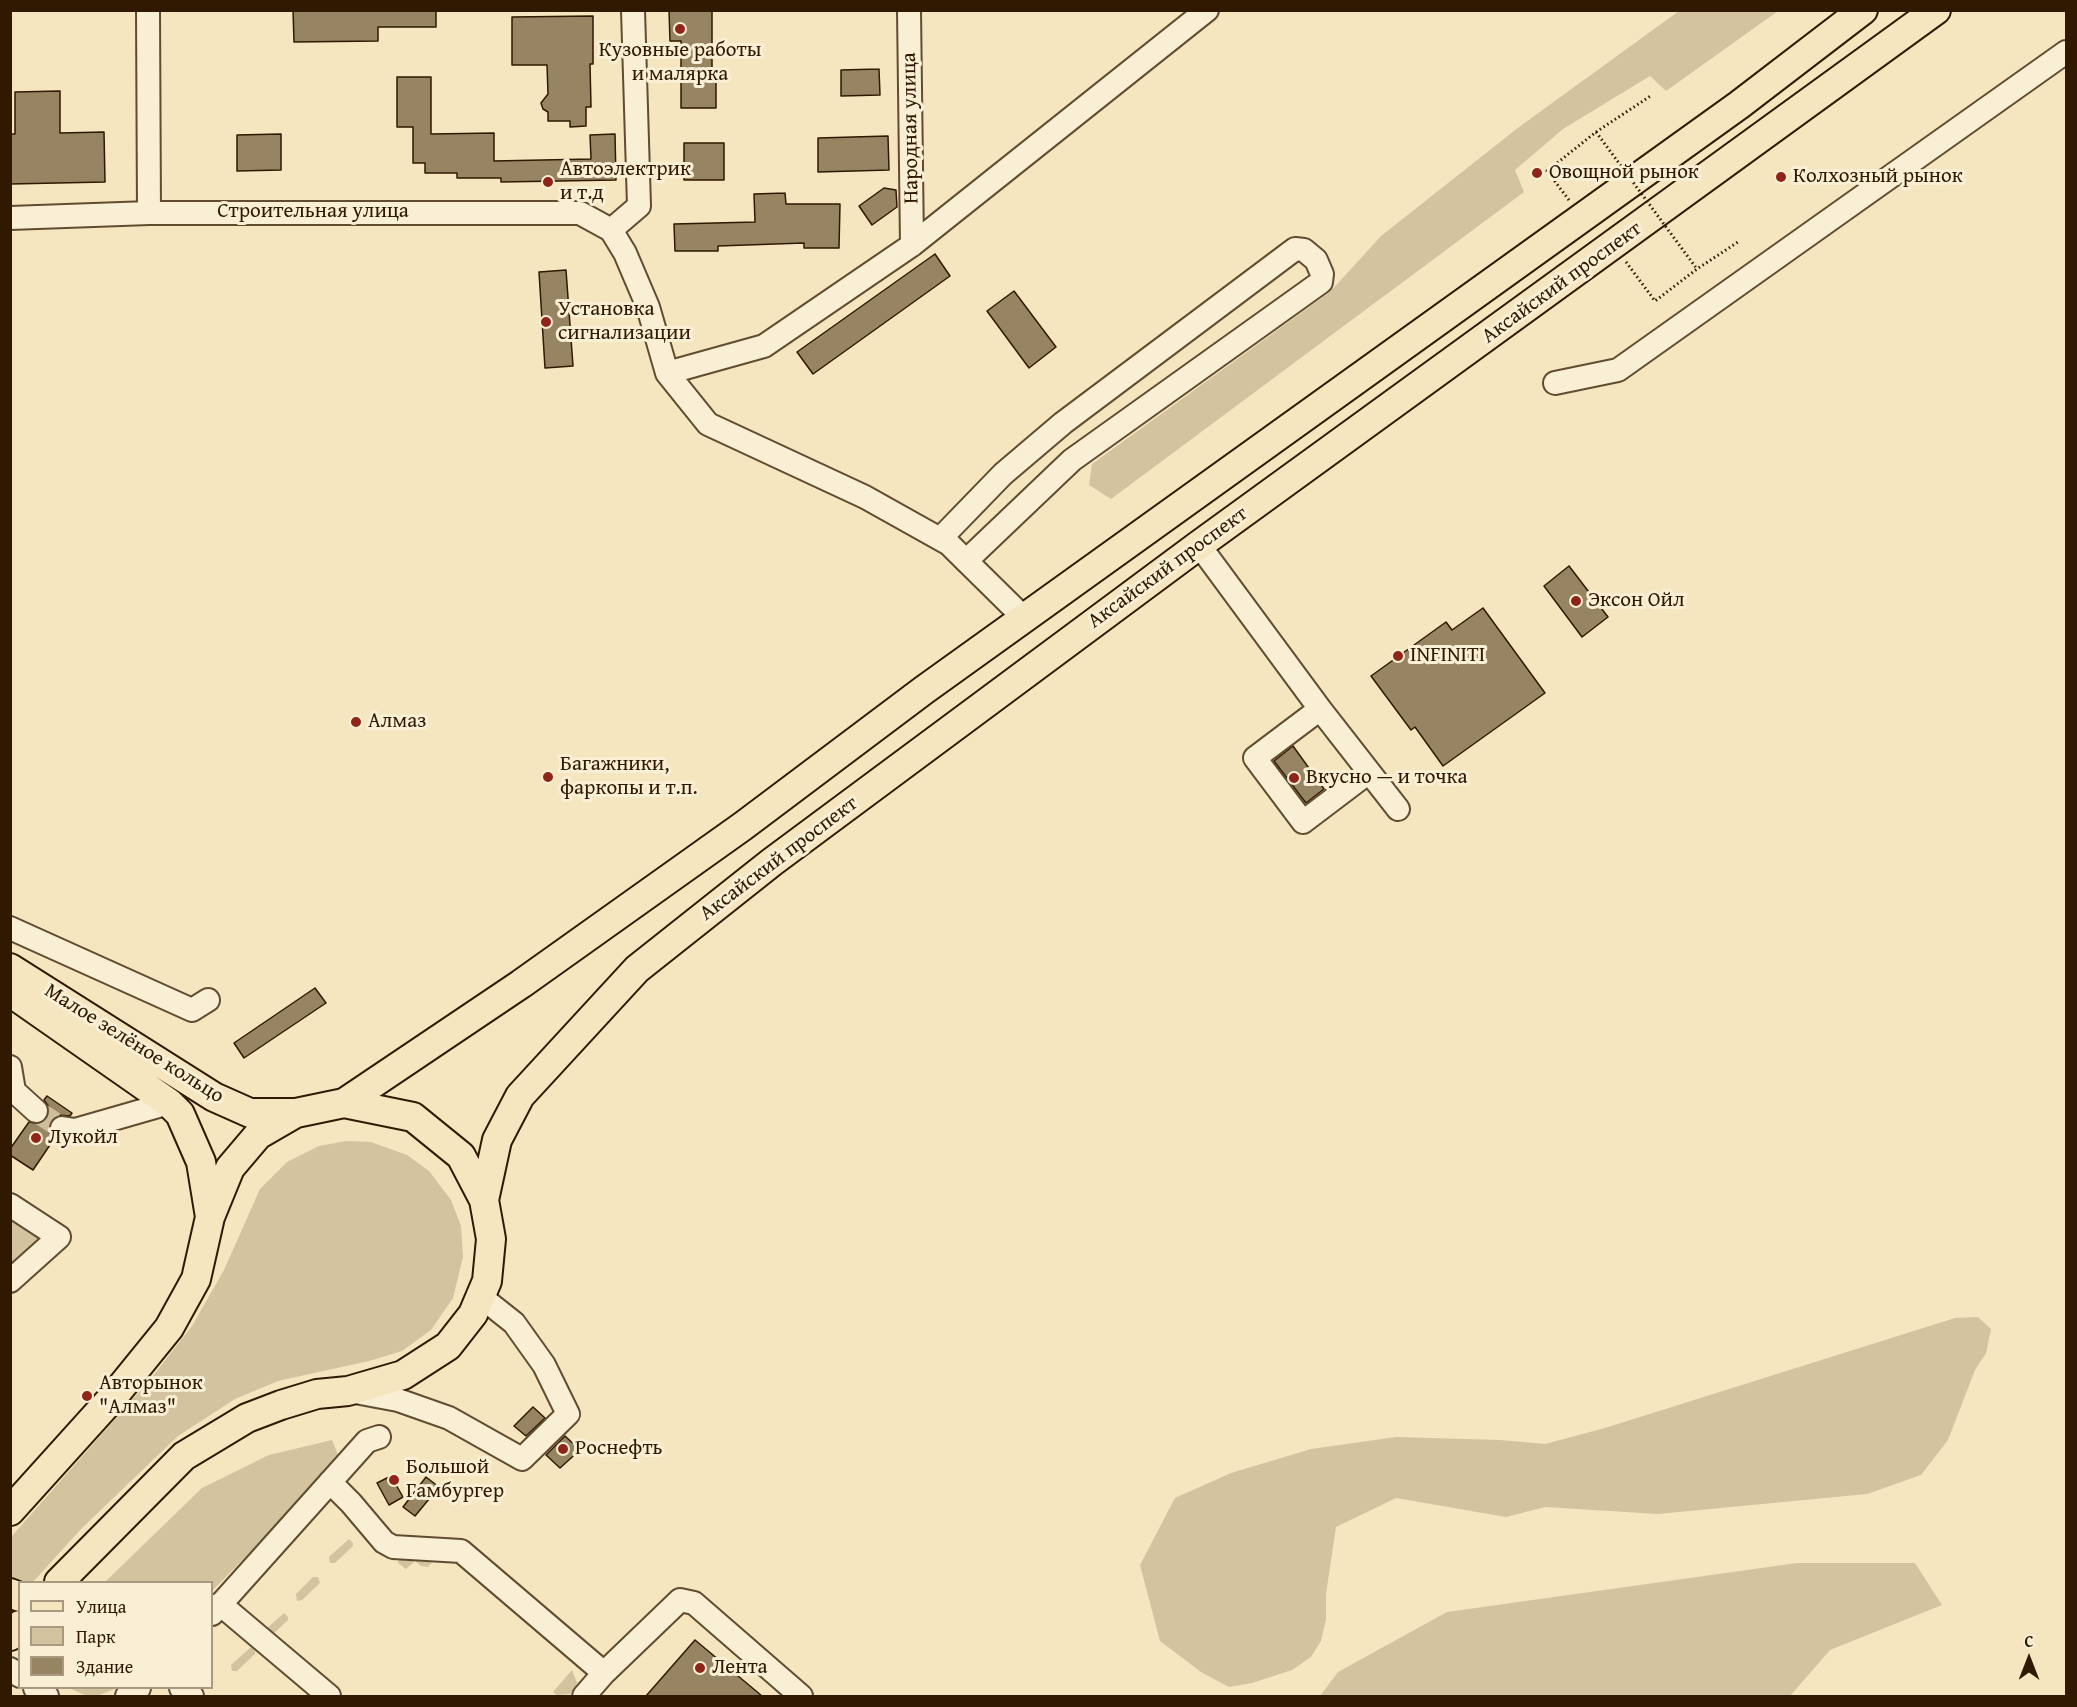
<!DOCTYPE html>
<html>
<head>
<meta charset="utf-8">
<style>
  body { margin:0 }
  #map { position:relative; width:2077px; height:1707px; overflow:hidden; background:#f5e6bf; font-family:"Gentium Book Plus",serif }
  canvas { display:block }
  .frame { position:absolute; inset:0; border:12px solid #301900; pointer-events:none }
  .legend { position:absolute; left:18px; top:1581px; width:195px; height:108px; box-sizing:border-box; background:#f8efd5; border:2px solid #a89980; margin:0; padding:8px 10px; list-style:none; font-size:18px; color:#301900 }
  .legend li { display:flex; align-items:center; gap:12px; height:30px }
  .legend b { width:30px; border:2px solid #a89980 }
  .north { position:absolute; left:1999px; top:1629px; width:60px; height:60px; -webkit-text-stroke:4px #f8efd5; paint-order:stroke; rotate:0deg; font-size:16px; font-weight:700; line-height:24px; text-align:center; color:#301900 }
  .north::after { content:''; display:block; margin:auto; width:21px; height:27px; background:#301900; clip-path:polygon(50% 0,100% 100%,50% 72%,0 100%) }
</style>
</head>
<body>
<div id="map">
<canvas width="2077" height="1707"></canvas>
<div class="frame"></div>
<ul class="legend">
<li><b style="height:8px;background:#f5e6bf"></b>Улица</li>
<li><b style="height:16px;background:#d4c39f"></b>Парк</li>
<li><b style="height:16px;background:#968463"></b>Здание</li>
</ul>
<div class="north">С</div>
</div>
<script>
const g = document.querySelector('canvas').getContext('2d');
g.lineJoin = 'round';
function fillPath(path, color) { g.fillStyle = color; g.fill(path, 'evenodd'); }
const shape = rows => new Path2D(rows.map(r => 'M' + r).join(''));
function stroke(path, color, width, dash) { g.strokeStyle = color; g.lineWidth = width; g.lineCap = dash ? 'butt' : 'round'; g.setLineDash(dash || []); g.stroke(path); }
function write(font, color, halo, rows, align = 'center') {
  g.font = font + ' "Gentium Book Plus",serif'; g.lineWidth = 6; g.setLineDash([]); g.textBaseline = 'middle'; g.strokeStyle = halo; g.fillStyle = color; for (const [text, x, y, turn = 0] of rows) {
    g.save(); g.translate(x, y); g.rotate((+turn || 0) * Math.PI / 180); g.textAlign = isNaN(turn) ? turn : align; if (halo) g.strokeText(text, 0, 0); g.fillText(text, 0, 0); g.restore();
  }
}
fillPath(shape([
  [1679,11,1778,11,1666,91,1650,76,1563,129,1515,170,1524,192,1111,499,1089,485,1092,464,1330,292,1381,236,1519,127],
  [346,1141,371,1142,407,1155,429,1171,451,1200,461,1226,463,1257,453,1298,431,1330,402,1351,369,1361,278,1381,235,1399,178,1436,81,1529,33,1582,20,1582,19,1599,11,1609,11,1537,152,1377,192,1326,224,1270,260,1189,287,1162,319,1146],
  [10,1196,71,1235,11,1290,10,1290],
  [1978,1317,1991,1329,1986,1353,1975,1370,1948,1440,1921,1475,1867,1494,1658,1514,1545,1507,1506,1517,1396,1498,1336,1527,1326,1594,1326,1619,1321,1641,1311,1657,1292,1670,1252,1683,1229,1687,1201,1672,1160,1641,1140,1565,1175,1498,1231,1473,1311,1449,1396,1437,1500,1440,1545,1444,1605,1428,1955,1318],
  [332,1440,340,1460,212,1591,212,1582,105,1582,202,1488,269,1455],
  [349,1539,353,1543,353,1546,335,1563,330,1563,329,1557],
  [399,1557,435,1559,428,1567,421,1566,415,1561,406,1569,398,1563],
  [1797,1563,1915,1563,1942,1605,1830,1650,1790,1696,1320,1696,1338,1672,1447,1612],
  [313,1577,318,1577,320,1583,302,1600,297,1601,296,1594],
  [284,1613,288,1617,288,1620,270,1637,264,1631],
  [251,1647,255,1651,255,1654,237,1671,232,1671,231,1665],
  [572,1670,577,1683,575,1690,570,1694,557,1695,553,1692],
  [69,1688,117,1688,97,1696,87,1696]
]), '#d4c39f');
const building = shape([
  [293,10,436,10,436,27,378,27,378,41,294,42,293,10],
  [669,10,712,10,712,71,716,71,716,108,681,108,681,41,670,41,669,10],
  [593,16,593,64,590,64,591,107,586,107,586,126,570,127,570,121,548,121,548,112,543,109,541,103,548,94,547,65,512,65,512,17,593,16],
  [879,69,880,95,841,96,841,70,879,69],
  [397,77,431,77,431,134,494,133,494,161,591,159,590,135,615,134,616,180,501,182,501,178,457,178,457,173,425,173,425,163,413,163,413,127,397,127,397,77],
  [60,91,60,133,104,132,105,182,10,184,10,134,15,134,15,92,60,91],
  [281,134,281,170,237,171,237,135,281,134],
  [888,136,889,170,818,172,818,138,888,136],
  [684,143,724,143,724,180,684,180,684,143],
  [884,188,896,190,897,207,872,225,859,206,884,188],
  [785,193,786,204,840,204,839,248,804,248,804,243,718,246,718,251,675,251,674,224,755,222,754,194,785,193],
  [935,254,950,276,813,374,797,352,935,254],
  [566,270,573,366,545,368,539,272,566,270],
  [1014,291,1056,347,1029,368,987,311,1014,291],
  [1569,566,1608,617,1582,637,1544,586,1569,566],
  [1483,608,1545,693,1443,766,1415,727,1411,730,1371,676,1446,622,1452,630,1483,608],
  [1293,746,1324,789,1306,803,1274,761,1293,746],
  [315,988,326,1003,244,1058,234,1043,315,988],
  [47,1096,72,1113,70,1116,58,1115,51,1120,49,1127,49,1132,54,1139,33,1170,10,1155,10,1149,29,1122,40,1124,46,1120,49,1113,49,1107,44,1100,47,1096],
  [533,1407,545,1418,526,1436,514,1426,533,1407],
  [565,1436,580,1450,560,1468,546,1455,565,1436],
  [391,1476,403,1497,389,1505,377,1483,391,1476],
  [426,1477,439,1487,415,1516,403,1507,426,1477],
  [695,1640,762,1696,646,1696,695,1640]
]);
fillPath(building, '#968463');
stroke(building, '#301900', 1.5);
stroke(shape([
  [36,1111,62,1128]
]), '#cebd99', 22, [22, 11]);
const minor = shape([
  [148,10,149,213],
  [909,10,912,245],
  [10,218,149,213,580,213,611,230,625,253,648,307,667,373,708,424,865,497,949,544,1025,619],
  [611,230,639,206,633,10],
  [667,373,764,346,912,245,1207,10],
  [1555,383,1618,370,2066,52],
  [940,539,1003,474,1063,423,1295,249,1304,250,1316,260,1322,274,1321,282,1072,460,966,561],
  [1199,545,1320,709,1398,809],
  [1320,709,1255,758,1303,822,1369,772],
  [10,928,192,1010,208,1000],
  [10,1067,14,1091,36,1111],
  [62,1128,75,1130,169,1103],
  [10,1205,59,1237,10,1281],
  [350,1391,398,1400,449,1418,522,1459,568,1414,544,1365,514,1323,480,1296],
  [330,1482,351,1503,384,1542,393,1547,461,1551,604,1673,584,1696],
  [220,1604,329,1696],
  [212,1614,367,1441,379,1437],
  [10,1669,20,1676],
  [604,1673,680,1600,694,1603,801,1696],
  [35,1688,47,1696],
  [181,1688,192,1696],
  [127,1696,139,1688]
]);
const major = shape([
  [10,968,214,1097,250,1113,296,1113],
  [10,992,169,1103,180,1114,201,1162,210,1217],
  [344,1103,521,984,743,826,924,690,1739,105,1863,10],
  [484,1200,497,1140,520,1096,637,969,772,862,1199,545,1936,10],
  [10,1511,113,1397,169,1328,196,1279,210,1217,230,1168,258,1135,296,1113,344,1103,413,1117,461,1156,484,1200,491,1239,487,1281,473,1314,448,1346,403,1375,348,1391,317,1394,281,1405,247,1418,184,1456,59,1582],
  [10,1593,20,1597],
  [10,1636,20,1625]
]);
stroke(minor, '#614c30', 26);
stroke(major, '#301900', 32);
stroke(shape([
  [1569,200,1547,171,1596,132,1652,95],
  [1626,262,1655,301,1697,269,1738,242]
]), '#301900', 3, [1.5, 3]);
stroke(minor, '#f8efd5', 22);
stroke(major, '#f5e6bf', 28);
stroke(shape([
  [1596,132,1697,269]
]), '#301900', 3, [1.5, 3]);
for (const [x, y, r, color] of [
  [680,29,6,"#8f2418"],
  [1537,173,6,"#8f2418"],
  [1781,177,6,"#8f2418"],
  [548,182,6,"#8f2418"],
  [546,322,6,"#8f2418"],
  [1576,601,6,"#8f2418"],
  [1398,656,6,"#8f2418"],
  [356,722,6,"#8f2418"],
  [548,777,6,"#8f2418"],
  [1294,778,6,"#8f2418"],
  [36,1138,6,"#8f2418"],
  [87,1396,6,"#8f2418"],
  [563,1449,6,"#8f2418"],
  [394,1480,6,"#8f2418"],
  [700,1668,6,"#8f2418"]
]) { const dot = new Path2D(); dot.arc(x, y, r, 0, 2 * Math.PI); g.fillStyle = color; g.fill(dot); stroke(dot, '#f8efd5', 2); }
write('21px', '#301900', '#f8efd5', [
  ["Кузовные работы",680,51,"center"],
  ["и малярка",680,75,"center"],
  ["Автоэлектрик",560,170],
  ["и т.д",560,194],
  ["Овощной рынок",1549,173],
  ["Колхозный рынок",1793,177],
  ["Установка",558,310],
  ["сигнализации",558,334],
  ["Эксон Ойл",1588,601],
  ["INFINITI",1410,656],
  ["Алмаз",368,722],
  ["Багажники,",560,765],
  ["фаркопы и т.п.",560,789],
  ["Вкусно — и точка",1306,778],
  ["Лукойл",48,1138],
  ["Авторынок",99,1384],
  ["\"Алмаз\"",99,1408],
  ["Роснефть",575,1449],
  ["Большой",406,1468],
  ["Гамбургер",406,1492],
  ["Лента",712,1668]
], 'left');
write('21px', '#301900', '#f8efd5', [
  ["Народная улица",911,128,-91],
  ["Строительная улица",313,212],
  ["Аксайский проспект",1562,283,-36],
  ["Аксайский проспект",1168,568,-36],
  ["Аксайский проспект",779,859,-37],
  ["Малое зелёное кольцо",134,1044,32]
]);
</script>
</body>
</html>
